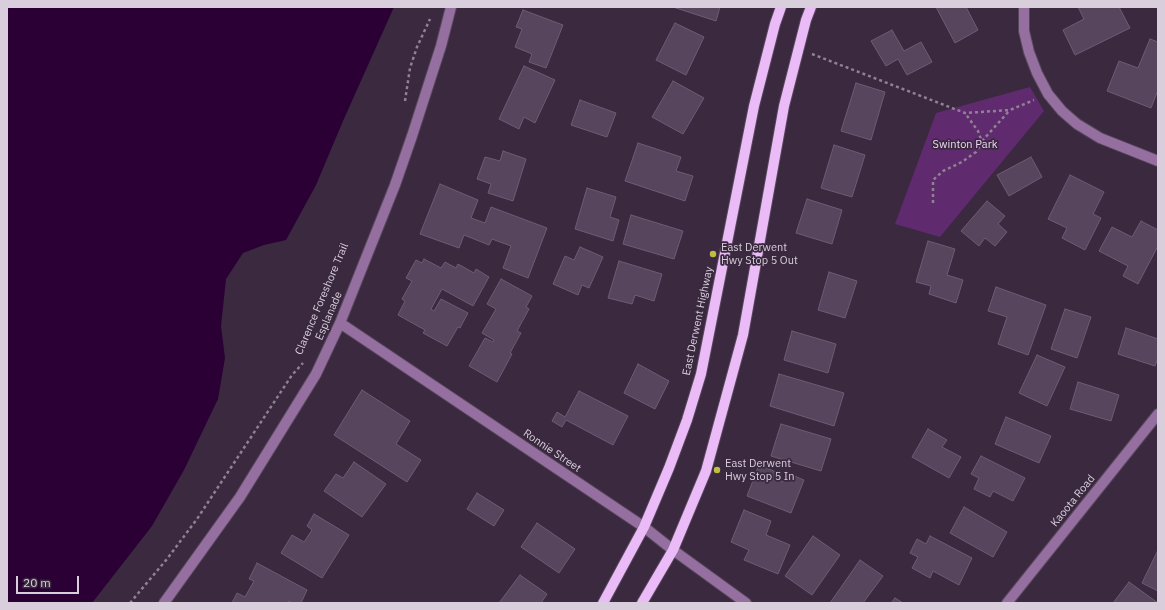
<!DOCTYPE html>
<html>
<head>
<meta charset="utf-8">
<style>
  body { margin:0 }
  #map { position:relative; width:1165px; height:610px; overflow:hidden; background:#3a293f; font-family:"IBM Plex Sans",sans-serif }
  canvas { display:block }
  .frame { position:absolute; inset:0; border:8px solid #d9cfdc; pointer-events:none }
  .scale { position:absolute; left:16px; top:576px; width:63px; height:18px; box-sizing:border-box; border:2px solid #d9cfdc; border-top:0; padding-left:5px; font-size:12px; line-height:14px; white-space:nowrap; color:#d9cfdc; -webkit-text-stroke:3px #3a293f; paint-order:stroke }
</style>
</head>
<body>
<div id="map">
<canvas width="1165" height="610"></canvas>
<div class="frame"></div>
<div class="scale">20 m</div>
</div>
<script>
const g = document.querySelector('canvas').getContext('2d');
g.lineJoin = 'round';
function fillPath(path, color) { g.fillStyle = color; g.fill(path, 'evenodd'); }
const shape = rows => new Path2D(rows.map(r => 'M' + r).join(''));
function stroke(path, color, width, dash) { g.strokeStyle = color; g.lineWidth = width; g.lineCap = dash ? 'butt' : 'round'; g.setLineDash(dash || []); g.stroke(path); }
function write(font, color, halo, rows, align = 'center') {
  g.font = font + ' "IBM Plex Sans",sans-serif'; g.lineWidth = 3.5; g.setLineDash([]); g.textBaseline = 'middle'; g.strokeStyle = halo; g.fillStyle = color; for (const [text, x, y, turn = 0] of rows) {
    g.save(); g.translate(x, y); g.rotate((+turn || 0) * Math.PI / 180); g.textAlign = isNaN(turn) ? turn : align; if (halo) g.strokeText(text, 0, 0); g.fillText(text, 0, 0); g.restore();
  }
}
fillPath(shape([
  [1030,87,1044,111,940,237,895,224,936,113]
]), '#602a6f');
fillPath(shape([
  [7,7,394,7,343,121,316,185,286,240,264,245,243,253,226,279,221,326,225,358,218,399,184,470,152,526,92,603,7,603]
]), '#2a0035');
const building = shape([
  [673,7,720,7,716,21,673,7],
  [936,7,966,7,978,30,955,43,936,7],
  [1078,7,1119,7,1130,28,1075,55,1063,30,1084,19,1078,7],
  [523,10,563,25,546,68,529,62,532,54,515,47,522,29,516,27,523,10],
  [675,23,704,37,686,75,656,60,675,23],
  [892,30,904,51,921,42,932,62,907,75,898,59,886,66,871,41,892,30],
  [1150,39,1158,42,1158,90,1151,108,1107,91,1119,61,1138,68,1150,39],
  [524,66,555,80,535,123,524,117,519,129,499,119,524,66],
  [673,81,704,98,683,134,652,117,673,81],
  [856,83,885,92,871,140,841,131,856,83],
  [580,100,616,113,607,137,571,125,580,100],
  [638,143,681,157,676,171,693,176,685,201,625,181,638,143],
  [834,145,865,155,852,197,821,188,834,145],
  [503,151,526,159,513,201,488,193,491,184,477,179,485,157,500,161,503,151],
  [1031,157,1042,177,1009,196,997,175,1031,157],
  [1070,175,1104,192,1093,214,1101,218,1085,250,1062,238,1067,228,1048,219,1070,175],
  [440,184,478,200,471,218,485,223,491,207,547,228,528,278,503,268,511,246,492,239,489,245,464,235,459,248,420,234,440,184],
  [587,188,616,197,610,217,619,220,613,241,575,229,587,188],
  [807,199,842,210,832,244,796,233,807,199],
  [987,201,1005,216,998,224,1007,232,995,246,985,238,979,246,961,231,987,201],
  [631,215,683,231,674,259,623,244,631,215],
  [1141,221,1158,230,1158,246,1138,284,1123,276,1128,266,1099,251,1112,227,1132,237,1141,221],
  [928,241,955,249,947,275,963,280,956,303,929,294,931,286,916,282,928,241],
  [580,247,603,257,589,288,582,285,578,295,553,284,565,256,574,260,580,247],
  [424,259,441,268,445,262,456,268,458,264,474,273,476,269,489,277,473,306,442,289,431,309,434,311,441,299,468,313,460,328,458,327,447,346,423,333,425,330,398,315,405,301,402,299,412,281,406,278,416,260,422,263,424,259],
  [619,261,662,274,654,301,635,295,632,304,608,298,619,261],
  [829,272,857,281,845,318,818,310,829,272],
  [501,279,532,296,526,307,529,309,517,331,521,333,510,353,512,354,497,382,469,366,485,338,493,342,494,340,482,333,496,309,487,304,501,279],
  [996,287,1046,305,1028,355,998,344,1007,317,988,311,996,287],
  [1065,309,1091,317,1077,358,1051,349,1065,309],
  [1126,328,1158,339,1158,358,1155,366,1118,354,1126,328],
  [792,331,836,344,828,373,784,360,792,331],
  [1037,355,1065,367,1047,406,1019,393,1037,355],
  [638,364,669,381,655,409,624,393,638,364],
  [779,374,844,393,834,426,770,406,779,374],
  [1078,382,1119,395,1111,421,1070,409,1078,382],
  [362,390,410,421,396,444,421,460,407,482,334,435,362,390],
  [579,391,628,416,613,445,566,420,562,427,552,421,557,412,565,417,579,391],
  [1006,417,1051,436,1039,463,995,444,1006,417],
  [781,424,831,439,821,471,771,456,781,424],
  [928,429,947,440,942,447,961,457,949,478,912,457,928,429],
  [981,456,1025,478,1013,501,993,491,990,497,974,489,979,478,971,474,981,456],
  [354,462,386,484,362,517,324,491,336,474,343,478,354,462],
  [759,465,781,474,779,480,784,482,787,473,804,480,791,513,747,496,759,465],
  [477,493,504,510,494,526,467,509,477,493],
  [964,507,1007,532,993,557,950,533,964,507],
  [744,510,771,521,766,535,790,545,778,574,744,560,749,550,731,542,744,510],
  [314,514,349,535,322,578,281,553,292,535,304,542,312,530,307,526,314,514],
  [537,523,575,549,559,573,521,547,537,523],
  [813,536,840,555,812,595,785,576,813,536],
  [930,536,972,558,959,585,933,571,930,578,912,568,918,557,910,553,917,539,926,544,930,536],
  [1158,550,1158,591,1142,583,1158,550],
  [860,560,883,576,863,603,830,603,860,560],
  [257,563,307,590,301,603,292,603,289,601,288,603,232,603,237,593,245,597,254,581,249,579,257,563],
  [520,575,547,594,541,603,499,603,520,575],
  [1129,582,1158,603,1113,603,1129,582],
  [895,598,903,603,891,603,895,598]
]);
fillPath(building, '#56455c');
stroke(building, '#6e5c74', 1);
const minor = shape([
  [1024,7,1024,31,1029,52,1037,73,1048,94,1062,111,1077,124,1100,138,1158,161],
  [340,323,644,527,673,550,746,603],
  [164,603,240,497,316,374,340,323,395,185,412,136,441,46,451,7],
  [1007,603,1158,414]
]);
const major = shape([
  [603,603,644,527,669,468,687,420,701,374,754,106,775,24,781,7],
  [642,603,673,550,706,471,743,335,784,106,806,20,811,7]
]);
stroke(minor, '#57475b', 12);
stroke(major, '#57475b', 12);
stroke(shape([
  [812,54,965,113,1010,110,1034,100],
  [405,101,410,68,417,47,430,19],
  [982,141,1010,110],
  [933,203,933,180,943,171,962,162,976,152,982,142,978,131,965,113],
  [130,603,167,559,197,519,292,375,303,363]
]), '#8f8293', 2.5, [3, 3]);
stroke(minor, '#956fa0', 10);
stroke(major, '#eabbf7', 10);
for (const [x, y, r, color] of [
  [713,254,4,"#c0be41"],
  [717,470,4,"#c0be41"]
]) { const dot = new Path2D(); dot.arc(x, y, r, 0, 2 * Math.PI); g.fillStyle = color; g.fill(dot); stroke(dot, '#3a293f', 1.5); }
write('11px', '#f3d4fc', '#3a293f', [
  ["Swinton Park",965,145]
]);
write('11px', '#d9cfdc', '#3a293f', [
  ["East Derwent",721,248],
  ["Hwy Stop 5 Out",721,261],
  ["East Derwent",725,464],
  ["Hwy Stop 5 In",725,477]
], 'left');
write('11px', '#d9cfdc', '#3a293f', [
  ["Clarence Foreshore Trail",322,299,-67],
  ["Esplanade",329,316,-67],
  ["East Derwent Highway",698,321,-78],
  ["Ronnie Street",552,451,34],
  ["Kaoota Road",1073,501,-51]
]);
</script>
</body>
</html>
